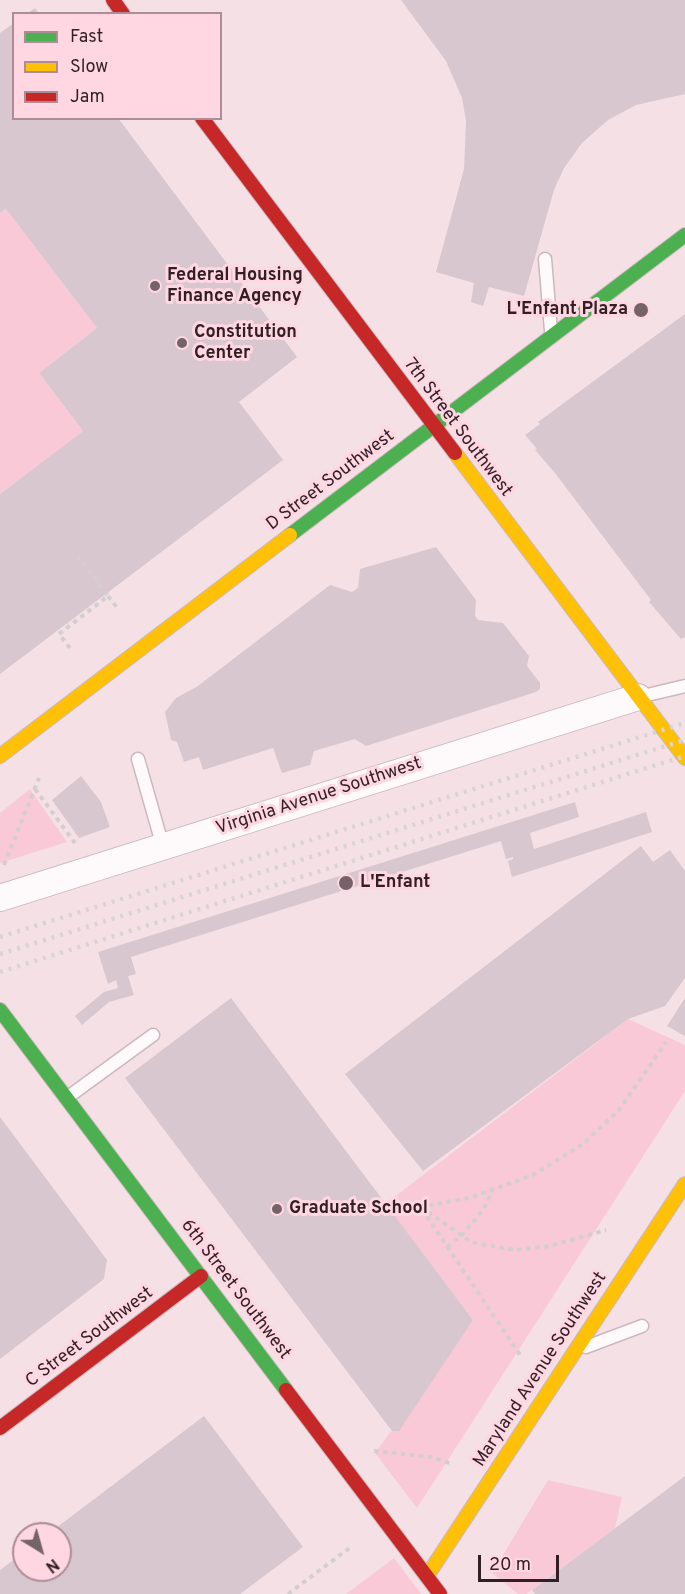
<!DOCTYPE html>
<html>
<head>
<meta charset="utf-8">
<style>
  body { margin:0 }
  #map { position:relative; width:685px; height:1594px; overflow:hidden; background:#f5e0e6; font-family:Overpass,sans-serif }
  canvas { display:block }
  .legend { position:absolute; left:12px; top:12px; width:210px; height:108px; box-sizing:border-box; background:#fed7e2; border:2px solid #ac8d96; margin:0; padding:8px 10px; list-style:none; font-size:18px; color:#311f25 }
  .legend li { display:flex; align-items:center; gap:12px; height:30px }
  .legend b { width:30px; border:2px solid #ac8d96 }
  .north { position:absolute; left:12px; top:1522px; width:60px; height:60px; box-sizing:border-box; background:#fed7e2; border:2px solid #ac8d96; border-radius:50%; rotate:143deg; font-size:16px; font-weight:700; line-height:24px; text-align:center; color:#311f25 }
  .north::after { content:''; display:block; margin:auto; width:21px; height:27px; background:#766369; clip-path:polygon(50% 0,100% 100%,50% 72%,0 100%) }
  .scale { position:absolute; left:478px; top:1555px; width:81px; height:27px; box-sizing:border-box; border:3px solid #311f25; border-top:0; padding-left:8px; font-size:18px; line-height:21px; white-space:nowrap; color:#311f25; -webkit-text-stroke:4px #fed7e2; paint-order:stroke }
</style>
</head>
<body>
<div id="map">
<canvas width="685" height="1594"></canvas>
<ul class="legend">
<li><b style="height:8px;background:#4caf50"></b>Fast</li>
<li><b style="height:8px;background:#ffc107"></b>Slow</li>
<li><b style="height:8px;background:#c62828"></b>Jam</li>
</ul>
<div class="north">N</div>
<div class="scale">20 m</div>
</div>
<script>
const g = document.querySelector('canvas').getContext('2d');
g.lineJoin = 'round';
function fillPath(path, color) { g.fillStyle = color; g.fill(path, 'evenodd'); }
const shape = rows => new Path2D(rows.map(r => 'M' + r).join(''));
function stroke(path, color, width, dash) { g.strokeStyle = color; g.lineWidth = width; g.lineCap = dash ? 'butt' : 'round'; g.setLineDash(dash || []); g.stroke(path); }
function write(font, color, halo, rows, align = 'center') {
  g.font = font + ' Overpass,sans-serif'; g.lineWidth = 6; g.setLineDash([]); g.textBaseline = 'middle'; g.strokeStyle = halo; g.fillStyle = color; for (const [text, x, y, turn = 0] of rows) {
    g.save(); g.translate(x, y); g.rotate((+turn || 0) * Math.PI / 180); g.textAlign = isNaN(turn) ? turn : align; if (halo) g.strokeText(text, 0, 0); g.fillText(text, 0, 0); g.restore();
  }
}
fillPath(shape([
  [6,209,97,328,39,373,83,431,0,494,0,213],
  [30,789,67,842,0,863,0,813],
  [628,1019,685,1045,685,1091,417,1508,375,1453,473,1320,385,1204],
  [548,1480,622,1497,615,1528,526,1594,518,1594,492,1573],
  [394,1558,421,1594,346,1594]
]), '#fac9d8');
fillPath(shape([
  [401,0,685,0,685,94,636,105,608,120,582,143,564,168,554,190,524,296,489,287,483,306,471,302,474,283,436,272,464,169,466,121,462,98,446,61],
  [35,8,39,14,27,14],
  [14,23,14,118,118,118,297,357,239,402,283,460,0,674,0,494,83,431,39,373,97,328,6,209,0,213,0,33],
  [685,314,685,637,681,639,649,602,651,600,555,473,535,450,537,449,525,435,540,424,538,422],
  [436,547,476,600,475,616,478,620,503,623,529,656,527,666,540,683,540,689,536,692,366,746,355,739,314,751,310,765,282,773,273,748,203,770,199,757,184,762,177,742,171,740,165,712,176,698,198,686,330,585,352,592,358,588,360,569],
  [81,776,101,802,110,827,79,838,52,800],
  [575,802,579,817,530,833,534,849,646,812,652,832,512,877,508,861,513,859,513,857,506,859,501,841,131,957,136,974,128,976,134,995,109,1002,82,1025,75,1016,104,992,118,988,116,980,108,984,98,952],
  [641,846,653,862,670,850,685,871,685,978,665,1006,628,1019,423,1171,345,1074],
  [231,998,473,1320,399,1431,392,1431,125,1078],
  [685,998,685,1036,667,1026],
  [0,1117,107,1260,104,1279,0,1359],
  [204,1416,303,1547,240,1594,0,1594,0,1570,24,1552,24,1570,60,1570,60,1534,48,1534],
  [685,1476,685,1594,535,1594,532,1590]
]), '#d8c7cf');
const lane = shape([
  [545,259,551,331],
  [643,696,685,686],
  [138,759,163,847],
  [68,1097,153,1035],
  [586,1347,642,1326]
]);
const street = shape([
  [0,898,638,697]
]);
const fast = shape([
  [290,535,685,235],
  [0,1010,286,1390]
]);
const slow = shape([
  [455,453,685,758],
  [0,756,290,535],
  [427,1576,685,1184]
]);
const jam = shape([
  [113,0,123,14],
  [202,118,455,453],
  [286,1390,440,1594],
  [0,1428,201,1276]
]);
stroke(lane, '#cbb8be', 15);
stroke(street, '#cbb8be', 28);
stroke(fast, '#cbb8be', 16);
stroke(slow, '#cbb8be', 16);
stroke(jam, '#cbb8be', 16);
stroke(shape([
  [108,596,119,610],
  [70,648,59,634,108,596,78,556],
  [35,789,75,843],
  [4,865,39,778],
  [420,1207,469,1198,533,1175,583,1144,619,1110,666,1042],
  [421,1207,471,1242,514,1250,550,1246,606,1230],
  [422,1209,522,1358],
  [447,1247,462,1235,483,1210,493,1190],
  [374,1451,431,1457,452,1464],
  [288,1594,352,1546]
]), '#d4ced0', 4, [4.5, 4.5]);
stroke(lane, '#fefafb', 12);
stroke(street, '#fefafb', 26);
stroke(fast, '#4caf50', 14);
stroke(slow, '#ffc107', 14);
stroke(jam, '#c62828', 14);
stroke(shape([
  [0,937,685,723],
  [0,954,685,740],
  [0,972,685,756]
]), '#dad3d5', 4.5, [3, 6]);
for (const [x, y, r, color] of [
  [155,286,6,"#766369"],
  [641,310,8,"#766369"],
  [182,343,6,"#766369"],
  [346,883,8,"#766369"],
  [277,1209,6,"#766369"]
]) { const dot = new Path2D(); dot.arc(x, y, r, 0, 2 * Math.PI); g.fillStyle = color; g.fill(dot); stroke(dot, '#fed7e2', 2); }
write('bold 18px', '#311f25', '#fed7e2', [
  ["Federal Housing",167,276],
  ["Finance Agency",167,297],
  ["L'Enfant Plaza",628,310,"right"],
  ["Constitution",194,333],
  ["Center",194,354],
  ["L'Enfant",360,883],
  ["Graduate School",289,1209]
], 'left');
write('18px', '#311f25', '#fed7e2', [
  ["7th Street Southwest",457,428,53],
  ["D Street Southwest",331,481,-37],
  ["Virginia Avenue Southwest",319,797,-18],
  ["6th Street Southwest",235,1290,53],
  ["C Street Southwest",90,1338,-37],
  ["Maryland Avenue Southwest",541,1370,-57]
]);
</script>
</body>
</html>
